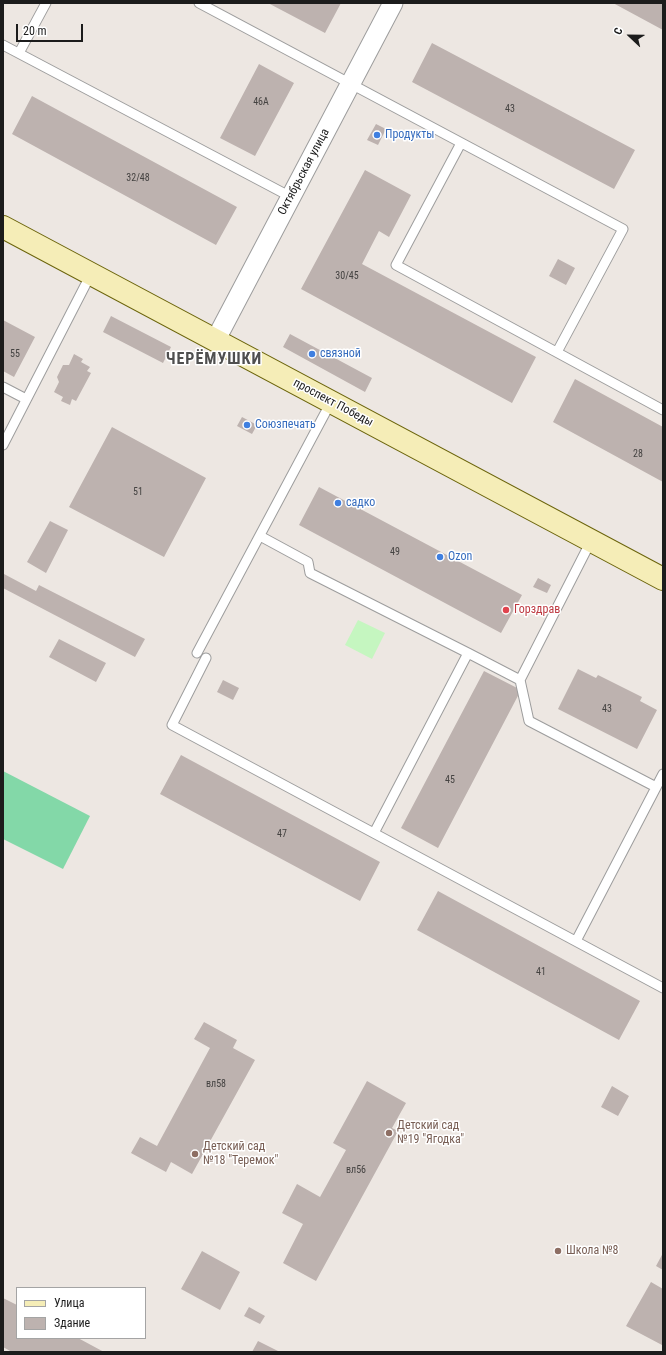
<!DOCTYPE html>
<html>
<head>
<meta charset="utf-8">
<style>
  body { margin:0 }
  #map { position:relative; width:666px; height:1355px; overflow:hidden; background:#ede7e2; font-family:"Roboto Condensed",sans-serif }
  canvas { display:block }
  .frame { position:absolute; inset:0; border:4px solid #1c1c1c; pointer-events:none }
  .legend { position:absolute; left:16px; top:1287px; width:130px; height:52px; box-sizing:border-box; background:#fff; border:1px solid #a4a4a4; margin:0; padding:5px 7px; list-style:none; font-size:12px; color:#1c1c1c }
  .legend li { display:flex; align-items:center; gap:8px; height:20px }
  .legend b { width:20px; border:1px solid #a4a4a4 }
  .north { position:absolute; left:610px; top:16px; width:40px; height:40px; -webkit-text-stroke:3px #fff; paint-order:stroke; rotate:292deg; font-size:11px; font-weight:700; line-height:16px; text-align:center; color:#1c1c1c }
  .north::after { content:''; display:block; margin:auto; width:14px; height:18px; background:#1c1c1c; clip-path:polygon(50% 0,100% 100%,50% 72%,0 100%) }
  .scale { position:absolute; left:16px; top:24px; width:67px; height:18px; box-sizing:border-box; border:2px solid #1c1c1c; border-top:0; padding-left:5px; font-size:12px; line-height:14px; white-space:nowrap; color:#1c1c1c; -webkit-text-stroke:3px #fff; paint-order:stroke }
</style>
</head>
<body>
<div id="map">
<canvas width="666" height="1355"></canvas>
<div class="frame"></div>
<ul class="legend">
<li><b style="height:5px;background:#f5edb7"></b>Улица</li>
<li><b style="height:11px;background:#bdb2af"></b>Здание</li>
</ul>
<div class="north">С</div>
<div class="scale">20 m</div>
</div>
<script>
const g = document.querySelector('canvas').getContext('2d');
g.lineJoin = 'round';
function fillPath(path, color) { g.fillStyle = color; g.fill(path, 'evenodd'); }
const shape = rows => new Path2D(rows.map(r => 'M' + r).join(''));
function stroke(path, color, width, dash) { g.strokeStyle = color; g.lineWidth = width; g.lineCap = dash ? 'butt' : 'round'; g.setLineDash(dash || []); g.stroke(path); }
function write(font, color, halo, rows, align = 'center') {
  g.font = font + ' "Roboto Condensed",sans-serif'; g.lineWidth = 3; g.setLineDash([]); g.textBaseline = 'middle'; g.strokeStyle = halo; g.fillStyle = color; for (const [text, x, y, turn = 0] of rows) {
    g.save(); g.translate(x, y); g.rotate((+turn || 0) * Math.PI / 180); g.textAlign = isNaN(turn) ? turn : align; if (halo) g.strokeText(text, 0, 0); g.fillText(text, 0, 0); g.restore();
  }
}
fillPath(shape([
  [358,620,385,633,372,659,345,645]
]), '#c5f6c0');
fillPath(shape([
  [3,771,90,816,63,869,3,839]
]), '#83d8a8');
fillPath(shape([
  [268,3,341,3,325,33],
  [613,3,663,3,663,30],
  [432,43,635,150,614,189,412,82],
  [259,64,294,83,255,156,220,138],
  [32,96,237,207,216,245,12,134],
  [376,124,386,129,378,145,367,140],
  [365,170,411,195,389,237,379,231,362,264,536,357,512,403,301,289],
  [558,259,575,268,566,285,549,276],
  [111,316,171,347,163,363,103,332],
  [3,320,35,337,14,377,3,371],
  [290,334,372,378,365,392,283,347],
  [74,354,83,359,81,362,90,367,87,371,91,373,76,401,72,399,70,405,61,401,63,397,54,392,59,382,57,377,63,365,69,365],
  [575,379,663,427,663,482,553,422],
  [242,417,257,425,252,434,237,426],
  [112,427,206,478,164,557,69,507],
  [319,487,522,595,501,633,299,525],
  [50,521,68,530,46,573,27,562],
  [4,574,36,591,39,585,145,639,135,657,3,588],
  [538,578,551,585,547,593,533,587],
  [59,639,106,663,96,682,49,657],
  [578,669,596,678,598,675,642,697,640,701,657,710,637,749,558,709],
  [484,671,521,690,438,848,401,828],
  [223,680,239,688,233,700,217,692],
  [181,755,380,862,360,901,160,794],
  [438,891,640,1001,619,1040,417,930],
  [204,1022,237,1040,233,1048,255,1060,192,1174,171,1162,166,1172,131,1153,140,1137,157,1146,210,1048,194,1039],
  [367,1081,406,1103,392,1128,398,1131,316,1281,283,1263,303,1224,282,1213,297,1184,320,1197,346,1150,333,1143],
  [612,1086,629,1096,618,1116,601,1107],
  [202,1251,240,1272,220,1310,181,1289],
  [663,1253,663,1270,656,1266],
  [651,1282,663,1289,662,1345,626,1326],
  [3,1298,17,1305,17,1338,78,1338,104,1352,12,1352,3,1347],
  [249,1307,265,1316,260,1324,244,1316],
  [258,1341,280,1352,252,1352]
]), '#bdb2af');
const service = shape([
  [199,3,623,229,557,352],
  [3,45,291,197],
  [19,53,46,3],
  [461,143,396,265,663,410],
  [3,387,26,399],
  [3,445,91,274],
  [260,536,308,562,310,573,468,653,374,833],
  [197,653,331,402],
  [468,653,520,680,591,541],
  [206,658,172,725,663,988],
  [520,680,529,721,656,787],
  [576,941,663,774]
]);
const minor = shape([
  [215,341,393,3]
]);
const secondary = shape([
  [3,227,663,579]
]);
stroke(service, '#9d9d9d', 11);
stroke(minor, '#9d9d9d', 21);
stroke(secondary, '#6b640b', 24);
stroke(service, '#fff', 9);
stroke(minor, '#fff', 19);
stroke(secondary, '#f5edb7', 22);
for (const [x, y, r, color] of [
  [377,135,4,"#3f7fe0"],
  [312,354,4,"#3f7fe0"],
  [247,425,4,"#3f7fe0"],
  [338,503,4,"#3f7fe0"],
  [440,557,4,"#3f7fe0"],
  [506,610,4,"#e0444e"],
  [389,1133,4,"#8d6e63"],
  [195,1154,4,"#8d6e63"],
  [558,1251,4,"#8d6e63"]
]) { const dot = new Path2D(); dot.arc(x, y, r, 0, 2 * Math.PI); g.fillStyle = color; g.fill(dot); stroke(dot, '#fff', 1.5); }
write('10px', '#444241', null, [
  ["46А",261,102],
  ["43",510,109],
  ["32/48",138,178],
  ["30/45",347,276],
  ["55",15,354],
  ["28",638,454],
  ["51",138,492],
  ["49",395,552],
  ["43",607,709],
  ["45",450,780],
  ["47",282,834],
  ["41",541,972],
  ["вл58",216,1084],
  ["вл56",356,1170]
]);
write('12px', '#366cbe', '#fff', [
  ["Продукты",385,135],
  ["связной",320,354],
  ["Союзпечать",255,425],
  ["садко",346,503],
  ["Ozon",448,557]
], 'left');
write('12px', '#1c1c1c', '#fff', [
  ["Октябрьская улица",304,172,-62],
  ["проспект Победы",333,403,28]
]);
write('12px', '#be3a42', '#fff', [
  ["Горздрав",514,610]
], 'left');
write('12px', '#785e54', '#fff', [
  ["Детский сад",397,1126],
  ["№19 \"Ягодка\"",397,1140],
  ["Детский сад",203,1147],
  ["№18 \"Теремок\"",203,1161],
  ["Школа №8",566,1251]
], 'left');
g.letterSpacing = '1px';
write('bold 16px', '#4f4f4f', '#fff', [
  ["ЧЕРЁМУШКИ",214,360]
]);
g.letterSpacing = '0px';
</script>
</body>
</html>
